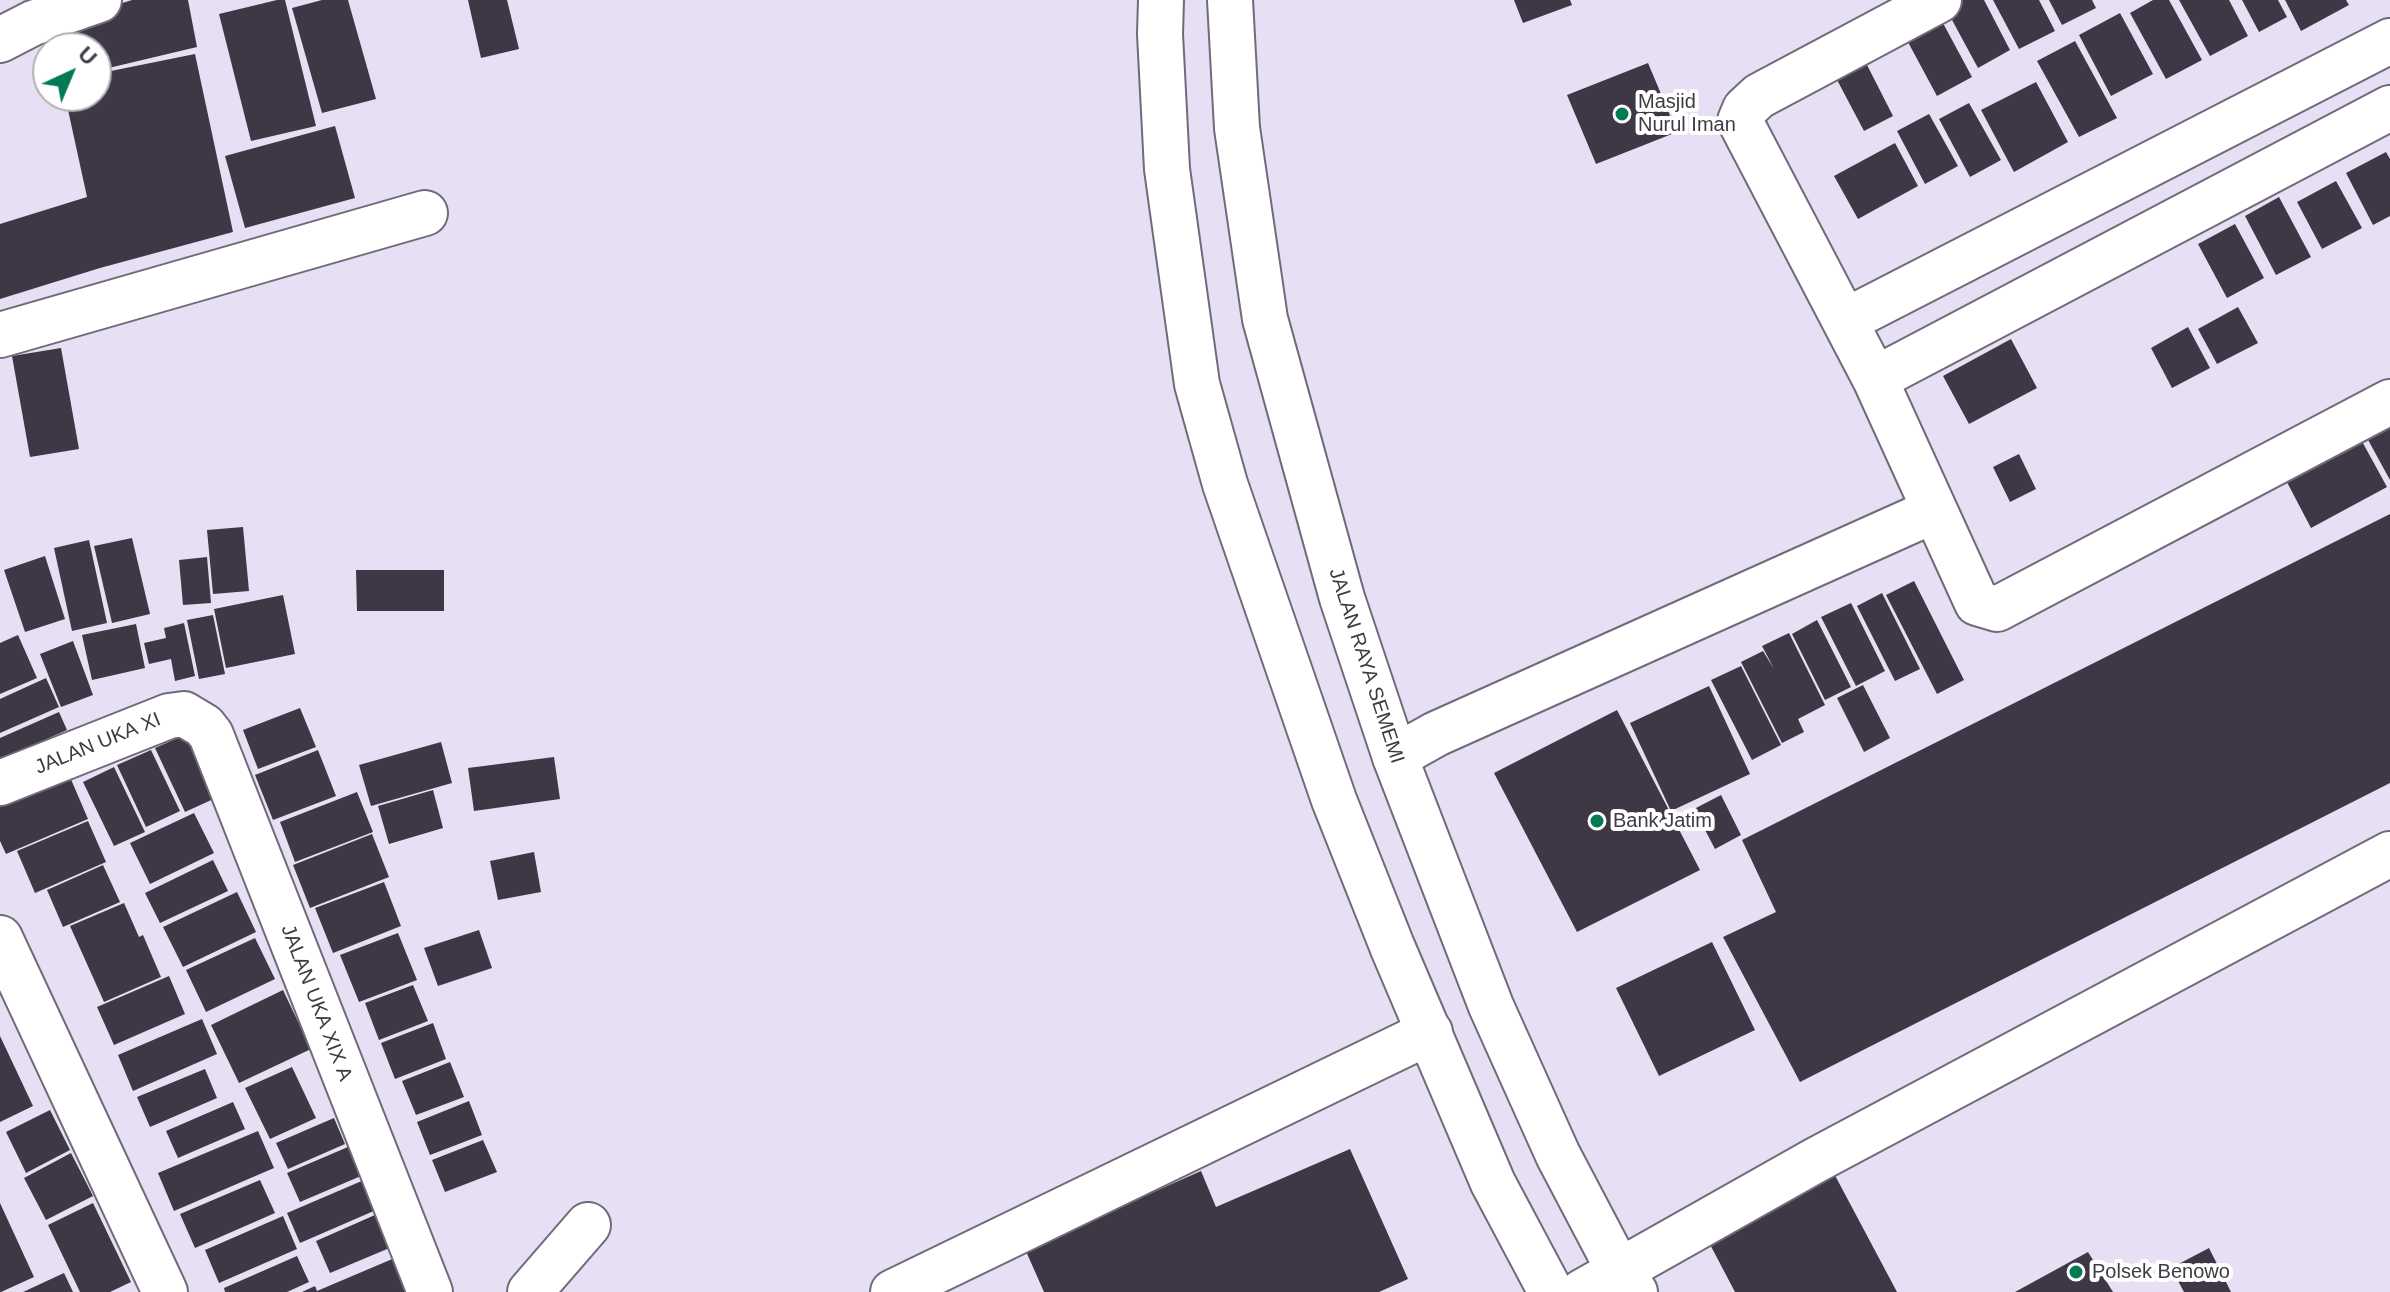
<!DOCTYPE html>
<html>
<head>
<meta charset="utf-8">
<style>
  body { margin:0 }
  #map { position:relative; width:2390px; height:1292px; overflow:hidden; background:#e7dff3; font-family:Arial,sans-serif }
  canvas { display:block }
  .north { position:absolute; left:32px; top:32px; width:80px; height:80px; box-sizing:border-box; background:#fff; border:2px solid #b2b1b4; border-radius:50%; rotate:44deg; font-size:22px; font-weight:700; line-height:32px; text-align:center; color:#3e3b43 }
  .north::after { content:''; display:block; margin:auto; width:28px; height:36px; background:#027a56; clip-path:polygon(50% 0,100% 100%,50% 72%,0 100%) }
</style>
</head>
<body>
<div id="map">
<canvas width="2390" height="1292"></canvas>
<div class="north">U</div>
</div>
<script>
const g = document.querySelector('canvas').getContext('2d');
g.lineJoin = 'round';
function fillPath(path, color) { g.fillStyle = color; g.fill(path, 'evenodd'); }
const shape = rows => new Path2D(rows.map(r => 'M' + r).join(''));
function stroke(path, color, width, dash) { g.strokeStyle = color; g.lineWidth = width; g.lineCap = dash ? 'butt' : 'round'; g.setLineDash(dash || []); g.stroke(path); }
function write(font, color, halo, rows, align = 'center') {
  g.font = font + ' Arial,sans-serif'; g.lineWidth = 8; g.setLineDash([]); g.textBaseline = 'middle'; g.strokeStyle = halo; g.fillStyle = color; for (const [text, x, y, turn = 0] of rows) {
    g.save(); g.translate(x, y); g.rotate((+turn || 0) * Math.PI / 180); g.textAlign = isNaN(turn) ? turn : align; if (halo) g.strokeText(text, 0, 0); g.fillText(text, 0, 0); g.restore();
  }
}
fillPath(shape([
  [132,0,188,0,197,47,96,71,96,48,62,48,60,23],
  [277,0,285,0,316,126,251,141,219,14],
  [322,0,348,0,376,99,322,113,292,8],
  [468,0,507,0,519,49,481,58],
  [1514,0,1570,0,1572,5,1523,23],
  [1959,0,1984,0,2010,50,1978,68,1945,7],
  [1993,0,2039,0,2055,31,2019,49],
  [2049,0,2092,0,2096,8,2062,25],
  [2153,0,2169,0,2202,60,2166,79,2130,13],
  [2179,0,2229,0,2248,36,2210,56],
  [2242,0,2278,0,2287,17,2259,32],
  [2285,0,2346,0,2349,5,2301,31],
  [1937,12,1972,77,1937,96,1902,31],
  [2120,13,2153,74,2111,96,2079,35],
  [2075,41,2117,118,2079,137,2037,61],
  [195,54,233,232,100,268,0,299,0,224,87,197,65,96,96,96,96,74],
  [1865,61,1893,116,1864,131,1835,76],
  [1648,63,1677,132,1596,164,1567,95],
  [2036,82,2068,142,2014,172,1981,110],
  [1969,103,2001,160,1970,177,1939,119],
  [1929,114,1958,166,1925,184,1897,131],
  [335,126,355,198,245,228,225,156],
  [1895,143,1918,186,1858,219,1834,176],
  [2386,152,2390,159,2390,216,2373,225,2346,173],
  [2336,181,2362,228,2322,249,2297,202],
  [2279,197,2311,257,2276,275,2245,216],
  [2235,224,2264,278,2227,298,2198,244],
  [2238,307,2258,343,2217,364,2198,329],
  [2188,327,2210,368,2172,388,2151,348],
  [2011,339,2037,388,1969,424,1943,376],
  [61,348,79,449,30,457,12,356],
  [2390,412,2390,480,2361,427],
  [2353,425,2387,487,2311,528,2278,465],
  [2019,454,2036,489,2010,502,1993,467],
  [2390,514,2390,783,1800,1082,1723,937,1776,912,1742,840],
  [243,527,249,591,213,594,207,530],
  [132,538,150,614,112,623,94,546],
  [89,540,107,623,72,631,54,548],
  [45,556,65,619,25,632,4,570],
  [207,557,211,603,183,605,179,560],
  [356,570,444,570,444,611,357,611],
  [1914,581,1964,680,1937,694,1886,595],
  [1882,593,1920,669,1895,681,1857,606],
  [283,595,295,654,226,668,214,609],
  [1851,603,1885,671,1856,686,1821,617],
  [213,615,225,674,199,679,187,620],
  [1817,620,1851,687,1825,700,1792,634],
  [184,623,195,676,175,681,171,659,149,664,144,643,166,638,164,628],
  [136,624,145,668,92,680,82,635],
  [1789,633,1825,705,1798,719,1804,732,1782,743,1741,662,1763,651,1774,669,1762,646],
  [18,635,37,678,0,694,0,643],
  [73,641,93,695,61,707,40,654],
  [1741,666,1781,745,1752,760,1711,680],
  [46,678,59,707,0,733,0,699],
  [1863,685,1890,738,1864,752,1837,698],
  [1709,686,1750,774,1671,811,1630,723],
  [300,708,316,747,258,769,243,730],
  [1617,710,1700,870,1577,932,1494,773],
  [59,712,67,730,0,760,0,738],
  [189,733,220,796,185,812,155,748],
  [441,742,452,783,371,806,359,765],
  [151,750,180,811,146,827,117,765],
  [318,750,336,796,273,820,255,775],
  [554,757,560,799,474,811,468,768],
  [114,767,145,832,114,846,83,782],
  [70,777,88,819,6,854,0,841,0,807],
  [433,790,443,828,389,844,378,806],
  [357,792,373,832,295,862,280,822],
  [1721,795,1741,835,1715,849,1694,809],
  [194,813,214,853,150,884,130,843],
  [88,821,106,862,35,893,17,851],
  [372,834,389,877,310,908,293,865],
  [534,852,541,892,498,900,490,861],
  [213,860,228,891,160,923,145,893],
  [103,865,120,902,63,927,47,890],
  [384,882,401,926,333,953,315,908],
  [237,892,256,932,183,967,163,927],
  [124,903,139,937,143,935,161,977,104,1002,70,926],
  [479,930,492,968,438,986,424,948],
  [398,933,417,980,359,1002,340,955],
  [255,938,275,979,206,1012,186,970],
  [1712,942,1755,1030,1659,1076,1616,988],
  [169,976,185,1014,114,1045,97,1007],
  [413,985,428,1021,379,1040,365,1003],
  [283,990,311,1049,239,1083,211,1025],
  [202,1019,217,1054,133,1091,118,1055],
  [433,1023,446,1059,395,1079,381,1043],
  [0,1036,33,1106,0,1122],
  [450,1062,464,1097,416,1115,402,1081],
  [292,1067,316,1118,270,1139,245,1088],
  [205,1069,217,1098,150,1127,137,1097],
  [469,1101,482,1135,430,1155,417,1122],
  [233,1102,245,1129,178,1158,166,1131],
  [50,1110,70,1150,26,1173,6,1132],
  [334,1118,345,1144,288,1169,276,1143],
  [258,1131,274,1168,174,1211,158,1173],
  [483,1140,497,1172,445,1192,432,1160],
  [362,1141,375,1170,300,1202,287,1173],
  [1350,1149,1408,1279,1379,1292,1044,1292,1025,1249,1201,1171,1216,1207],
  [71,1153,93,1196,46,1220,24,1178],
  [1830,1166,1897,1292,1735,1292,1704,1233],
  [371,1177,383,1207,300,1243,287,1213],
  [260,1180,275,1213,195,1248,180,1214],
  [0,1203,34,1277,1,1292,0,1292],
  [93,1203,131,1282,110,1292,80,1292,48,1225],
  [384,1211,399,1244,330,1273,316,1241],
  [283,1216,297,1249,219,1283,205,1250],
  [2209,1248,2231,1292,2184,1292,2171,1268],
  [2088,1252,2113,1292,2015,1292],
  [297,1256,309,1282,287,1292,225,1292,224,1288],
  [397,1257,412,1292,302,1292,315,1286,317,1291],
  [64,1273,73,1292,23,1292]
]), '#3e3745');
const minor = shape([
  [1939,0,1759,96,1745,109,1740,121,1875,379,1977,603,1997,609,2390,402],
  [1845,321,2390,41],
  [0,335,425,213],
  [1875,379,2390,108],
  [1395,757,1436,734,1933,511],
  [0,783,169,716,184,714,204,726,211,735,430,1292],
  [0,938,165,1292],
  [530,1292,588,1225],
  [893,1292,1430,1032],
  [1582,1292,1816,1160,2390,854]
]);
const major = shape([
  [1161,0,1160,34,1167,169,1197,384,1225,484,1334,800,1392,946,1493,1183,1551,1292],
  [1230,0,1237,128,1265,319,1342,598,1395,757,1491,1006,1558,1155,1619,1271,1635,1292],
  [0,40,33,23,99,0]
]);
stroke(minor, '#716a7b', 48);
stroke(major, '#716a7b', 48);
stroke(minor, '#fff', 44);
stroke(major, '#fff', 44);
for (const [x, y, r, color] of [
  [1622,114,8,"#027a56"],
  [1597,821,8,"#027a56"],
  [2076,1272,8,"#027a56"]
]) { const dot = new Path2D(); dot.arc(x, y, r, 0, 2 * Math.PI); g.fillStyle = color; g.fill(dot); stroke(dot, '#fff', 3); }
write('20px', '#3e3b43', '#fff', [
  ["Masjid",1638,102],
  ["Nurul Iman",1638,125],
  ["Bank Jatim",1613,821],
  ["Polsek Benowo",2092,1272]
], 'left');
write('20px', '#3e3b43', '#fff', [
  ["JALAN RAYA SEMEMI",1366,666,72],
  ["JALAN UKA XI",98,744,-22],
  ["JALAN UKA XIX A",316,1003,69]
]);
</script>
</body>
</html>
